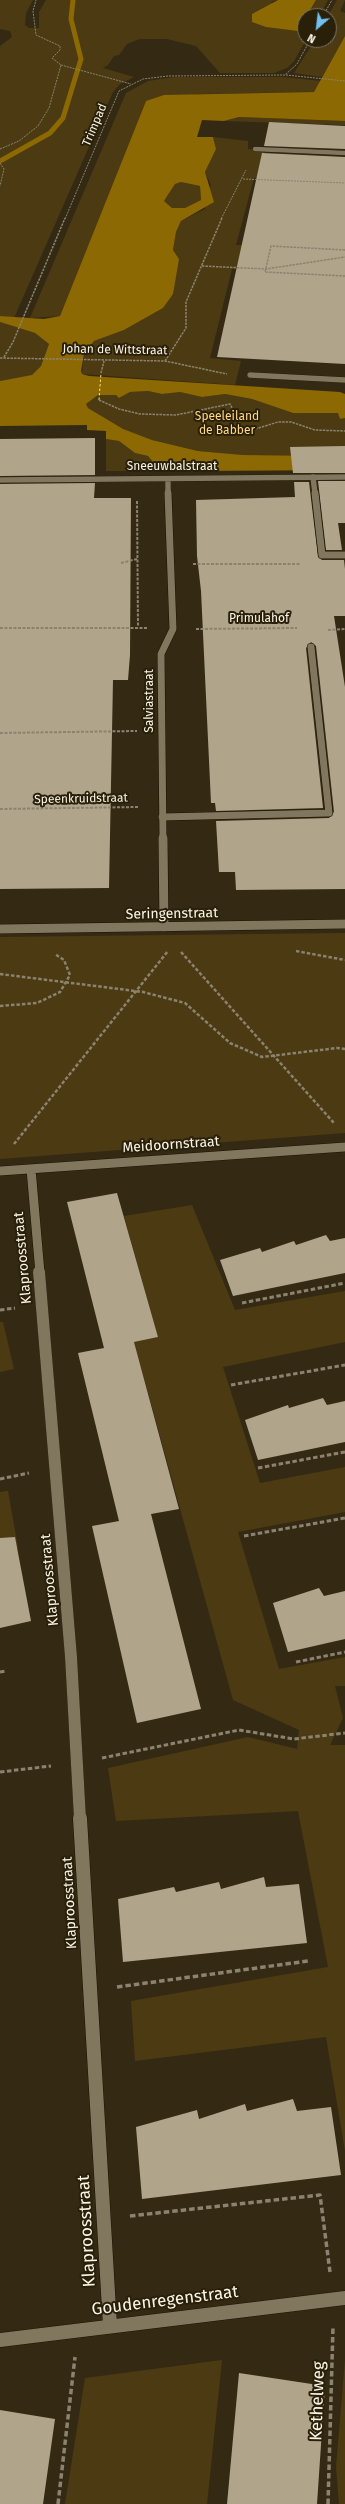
<!DOCTYPE html>
<html>
<head>
<meta charset="utf-8">
<style>
  body { margin:0 }
  #map { position:relative; width:345px; height:2504px; overflow:hidden; background:#342a14; font-family:"Fira Sans",sans-serif }
  canvas { display:block }
  .north { position:absolute; left:297px; top:8px; width:40px; height:40px; box-sizing:border-box; background:#2a200a; border:1px solid #7d7562; border-radius:50%; rotate:208deg; font-size:11px; font-weight:700; line-height:16px; text-align:center; color:#faf4e6 }
  .north::after { content:''; display:block; margin:auto; width:14px; height:18px; background:#6dc2f3; clip-path:polygon(50% 0,100% 100%,50% 72%,0 100%) }
</style>
</head>
<body>
<div id="map">
<canvas width="345" height="2504"></canvas>
<div class="north">N</div>
</div>
<script>
const g = document.querySelector('canvas').getContext('2d');
g.lineJoin = 'round';
function fillPath(path, color) { g.fillStyle = color; g.fill(path, 'evenodd'); }
const shape = rows => new Path2D(rows.map(r => 'M' + r).join(''));
function stroke(path, color, width, dash) { g.strokeStyle = color; g.lineWidth = width; g.lineCap = dash ? 'butt' : 'round'; g.setLineDash(dash || []); g.stroke(path); }
function write(font, color, halo, rows, align = 'center') {
  g.font = font + ' "Fira Sans",sans-serif'; g.lineWidth = 4; g.setLineDash([]); g.textBaseline = 'middle'; g.strokeStyle = halo; g.fillStyle = color; for (const [text, x, y, turn = 0] of rows) {
    g.save(); g.translate(x, y); g.rotate((+turn || 0) * Math.PI / 180); g.textAlign = isNaN(turn) ? turn : align; if (halo) g.strokeText(text, 0, 0); g.fillText(text, 0, 0); g.restore();
  }
}
fillPath(shape([
  [0,0,33,0,26,13,25,25,29,28,39,28,39,12,46,0,277,0,271,2,298,31,305,19,306,40,294,61,287,68,274,73,220,73,196,46,167,39,140,39,127,44,119,55,114,56,108,65,103,68,134,77,120,84,113,92,14,318,0,316,0,46,12,37,10,31,0,29],
  [316,0,328,0,319,16,307,16],
  [337,0,345,0,340,11,345,13,345,36,322,77,294,73,315,40,329,40,328,16],
  [174,77,283,77,321,81,314,92,198,94,146,101,60,316,30,318,126,93,148,81],
  [239,117,345,121,345,125,224,121],
  [213,137,248,141,248,149,265,150,260,171,279,179,254,178,236,245,265,246,345,274,232,269,210,358,241,361,235,385,82,374,84,354,94,341,124,330,163,308,179,259,173,250,176,232,181,221,205,209,211,185,205,172,216,149],
  [181,182,200,186,201,200,185,208,172,208,164,201,175,184],
  [0,322,35,333,49,344,41,366,32,376,0,381],
  [148,391,162,394,180,392,202,397,225,394,252,399,293,413,339,413,340,419,345,418,345,453,335,456,243,455,198,451,152,440,123,430,88,408,86,404,98,395,116,395,119,398,130,392],
  [106,439,119,441,135,453,148,456,159,468,173,466,197,471,106,471],
  [345,933,345,1133,0,1159,0,937],
  [192,1205,235,1310,345,1291,345,1342,223,1367,260,1483,345,1467,345,1512,238,1532,279,1669,345,1657,345,1686,335,1686,343,1718,330,1745,345,1745,345,2151,326,2037,135,2061,131,2001,328,1967,298,1811,116,1821,108,1768,248,1737,297,1749,299,1730,233,1700,134,1342,158,1337,124,1216],
  [0,1322,3,1322,14,1369,0,1372],
  [8,1491,18,1548,0,1552,0,1492],
  [222,2360,207,2504,65,2504,85,2378],
  [345,2360,345,2504,339,2504,336,2467]
]), '#4c3b12');
fillPath(shape([
  [278,0,316,0,298,31,266,27,252,22,252,14],
  [345,36,345,121,239,117,224,121,202,120,197,137,213,137,216,149,205,172,214,202,181,221,176,232,173,250,179,259,173,294,163,308,124,330,94,341,84,354,81,371,82,374,89,376,340,392,345,394,345,418,340,419,338,413,293,413,252,399,225,394,202,397,180,392,162,394,148,391,130,392,119,398,116,395,98,395,86,404,88,408,123,429,152,440,198,451,243,455,335,456,345,470,197,471,173,466,155,467,151,465,153,462,148,456,135,453,119,441,106,439,106,431,87,430,87,425,0,426,0,381,32,375,41,366,49,344,35,333,0,322,0,316,44,319,60,316,146,101,164,95,314,92],
  [181,182,200,186,201,200,185,208,172,208,164,201,175,184]
]), '#8c6902');
stroke(shape([
  [0,161,50,133,63,118,81,59,71,19,73,0]
]), '#8c6902', 5);
stroke(shape([
  [99,400,101,373]
]), '#ffd884', 1, [2.5, 2]);
fillPath(shape([
  [269,122,345,126,345,149,264,146],
  [262,153,345,157,345,364,217,357],
  [95,438,95,475,0,476,0,439],
  [345,446,345,473,293,473,290,447],
  [318,481,345,481,345,523,338,523,342,550,326,550],
  [294,482,309,482,318,557,322,560,344,560,345,569,345,616,334,616,345,687,345,889,236,890,235,872,219,872,216,821,329,818,334,812,316,646,311,642,306,648,323,808,216,811,215,803,211,803,201,591,197,556,196,500,295,497],
  [95,483,94,498,131,498,130,655,128,680,113,680,109,888,0,889,0,484],
  [117,1193,158,1337,134,1342,179,1509,151,1514,201,1709,137,1723,92,1526,119,1521,78,1353,104,1348,67,1202],
  [326,1235,330,1241,345,1238,345,1273,233,1296,220,1260,260,1248,262,1252,294,1241,296,1245],
  [323,1398,327,1405,345,1401,345,1442,258,1460,245,1420,288,1405,289,1408],
  [15,1537,31,1621,0,1628,0,1538],
  [319,1588,324,1596,345,1591,345,1639,288,1652,273,1603],
  [264,1877,266,1887,299,1884,307,1943,123,1962,118,1899,174,1887,176,1892,219,1882,221,1889],
  [293,2099,297,2111,331,2107,341,2175,142,2199,136,2127,197,2110,199,2119,245,2104,247,2111],
  [239,2373,325,2386,317,2504,227,2504],
  [0,2410,55,2419,43,2504,0,2504]
]), '#b0a48b');
const laneFar1 = shape([
  [313,477,315,494]
]);
const lane = shape([
  [315,493,322,555,345,555],
  [162,817,329,813,311,647]
]);
const streetFar5 = shape([
  [255,149,345,153]
]);
const streetFar4 = shape([
  [250,375,345,380],
  [168,479,168,494],
  [0,480,345,477]
]);
const streetFar3 = shape([
  [163,839,161,654,173,629,168,493]
]);
const streetFar2 = shape([
  [163,838,164,927],
  [0,929,345,924],
  [31,1169,40,1273],
  [0,1171,345,1147]
]);
const streetFar1 = shape([
  [39,1272,71,1657,80,1819]
]);
const street = shape([
  [80,1818,110,2326],
  [0,2340,345,2298]
]);
stroke(laneFar1, '#1b1200', 6);
stroke(lane, '#1b1200', 8);
stroke(streetFar5, '#1b1200', 5);
stroke(streetFar4, '#1b1200', 6);
stroke(streetFar3, '#1b1200', 8);
stroke(streetFar2, '#1b1200', 10);
stroke(streetFar1, '#1b1200', 12);
stroke(street, '#1b1200', 15);
stroke(shape([
  [323,16,332,0],
  [61,65,131,84],
  [286,75,345,81],
  [0,149,19,141,38,126,49,108,61,65,52,58,60,50,60,46,36,35,33,11,36,0],
  [0,163,4,169,0,186],
  [243,179,345,183],
  [65,219,119,91,143,79,168,76,285,75,297,64,310,40],
  [221,219,246,170]
]), '#8b8270', 1, [2, 1]);
stroke(shape([
  [345,250,271,246,265,272,345,276],
  [202,266,266,269,345,257],
  [4,357,13,342,65,218],
  [0,358,165,361,227,374],
  [165,361,186,328,186,302,222,218],
  [101,373,104,361],
  [99,400,119,409,140,414,176,415,230,404,242,428,252,430,278,422,291,422,315,430,345,431]
]), '#8b8270', 1.5, [2.5, 1]);
stroke(shape([
  [137,501,138,627],
  [121,563,137,559],
  [193,564,300,564],
  [0,628,147,628],
  [196,629,297,628],
  [328,630,345,629],
  [0,733,137,731],
  [0,809,139,807]
]), '#8b8270', 2, [3, 1.5]);
stroke(shape([
  [296,951,345,960],
  [181,952,334,1123],
  [0,974,143,992,185,1003,230,1043,262,1057,337,1048,345,1049],
  [0,1006,37,1003,60,992,70,975,64,960,55,954],
  [14,1144,168,951]
]), '#8b8270', 2.5, [3.5, 2]);
stroke(shape([
  [242,1303,345,1283],
  [0,1310,15,1308],
  [231,1385,345,1365],
  [258,1468,345,1452],
  [0,1479,29,1473],
  [244,1536,345,1518],
  [296,1662,345,1652],
  [0,1672,6,1671],
  [102,1758,239,1730,294,1739,345,1733],
  [0,1772,51,1766]
]), '#8b8270', 3, [4.5, 2.5]);
stroke(shape([
  [117,1987,308,1961],
  [130,2216,320,2195,330,2272],
  [58,2504,75,2357],
  [328,2504,333,2327]
]), '#8b8270', 3.5, [5.5, 3]);
stroke(laneFar1, '#81765e', 5.5);
stroke(lane, '#81765e', 7);
stroke(streetFar5, '#81765e', 4.5);
stroke(streetFar4, '#81765e', 5.5);
stroke(streetFar3, '#81765e', 7);
stroke(streetFar2, '#81765e', 9);
stroke(streetFar1, '#81765e', 12);
stroke(street, '#81765e', 14);
write('12px', '#faf4e6', '#2a200a', [
  ["Trimpad",95,125,-67],
  ["Johan de Wittstraat",115,350,1],
  ["Sneeuwbalstraat",172,467],
  ["Primulahof",259,619],
  ["Salviastraat",150,701,-90],
  ["Speenkruidstraat",81,799,-1]
]);
write('12px', '#ffd884', '#2a200a', [
  ["Speeleiland",227,417],
  ["de Babber",227,431]
]);
write('14px', '#faf4e6', '#2a200a', [
  ["Seringenstraat",172,914,-1],
  ["Meidoornstraat",171,1145,-4],
  ["Klaproosstraat",23,1258,-95],
  ["Klaproosstraat",50,1580,-95],
  ["Klaproosstraat",70,1903,-93]
]);
write('17px', '#faf4e6', '#2a200a', [
  ["Klaproosstraat",87,2231,-93],
  ["Goudenregenstraat",165,2301,-7],
  ["Kethelweg",318,2401,-88]
]);
</script>
</body>
</html>
